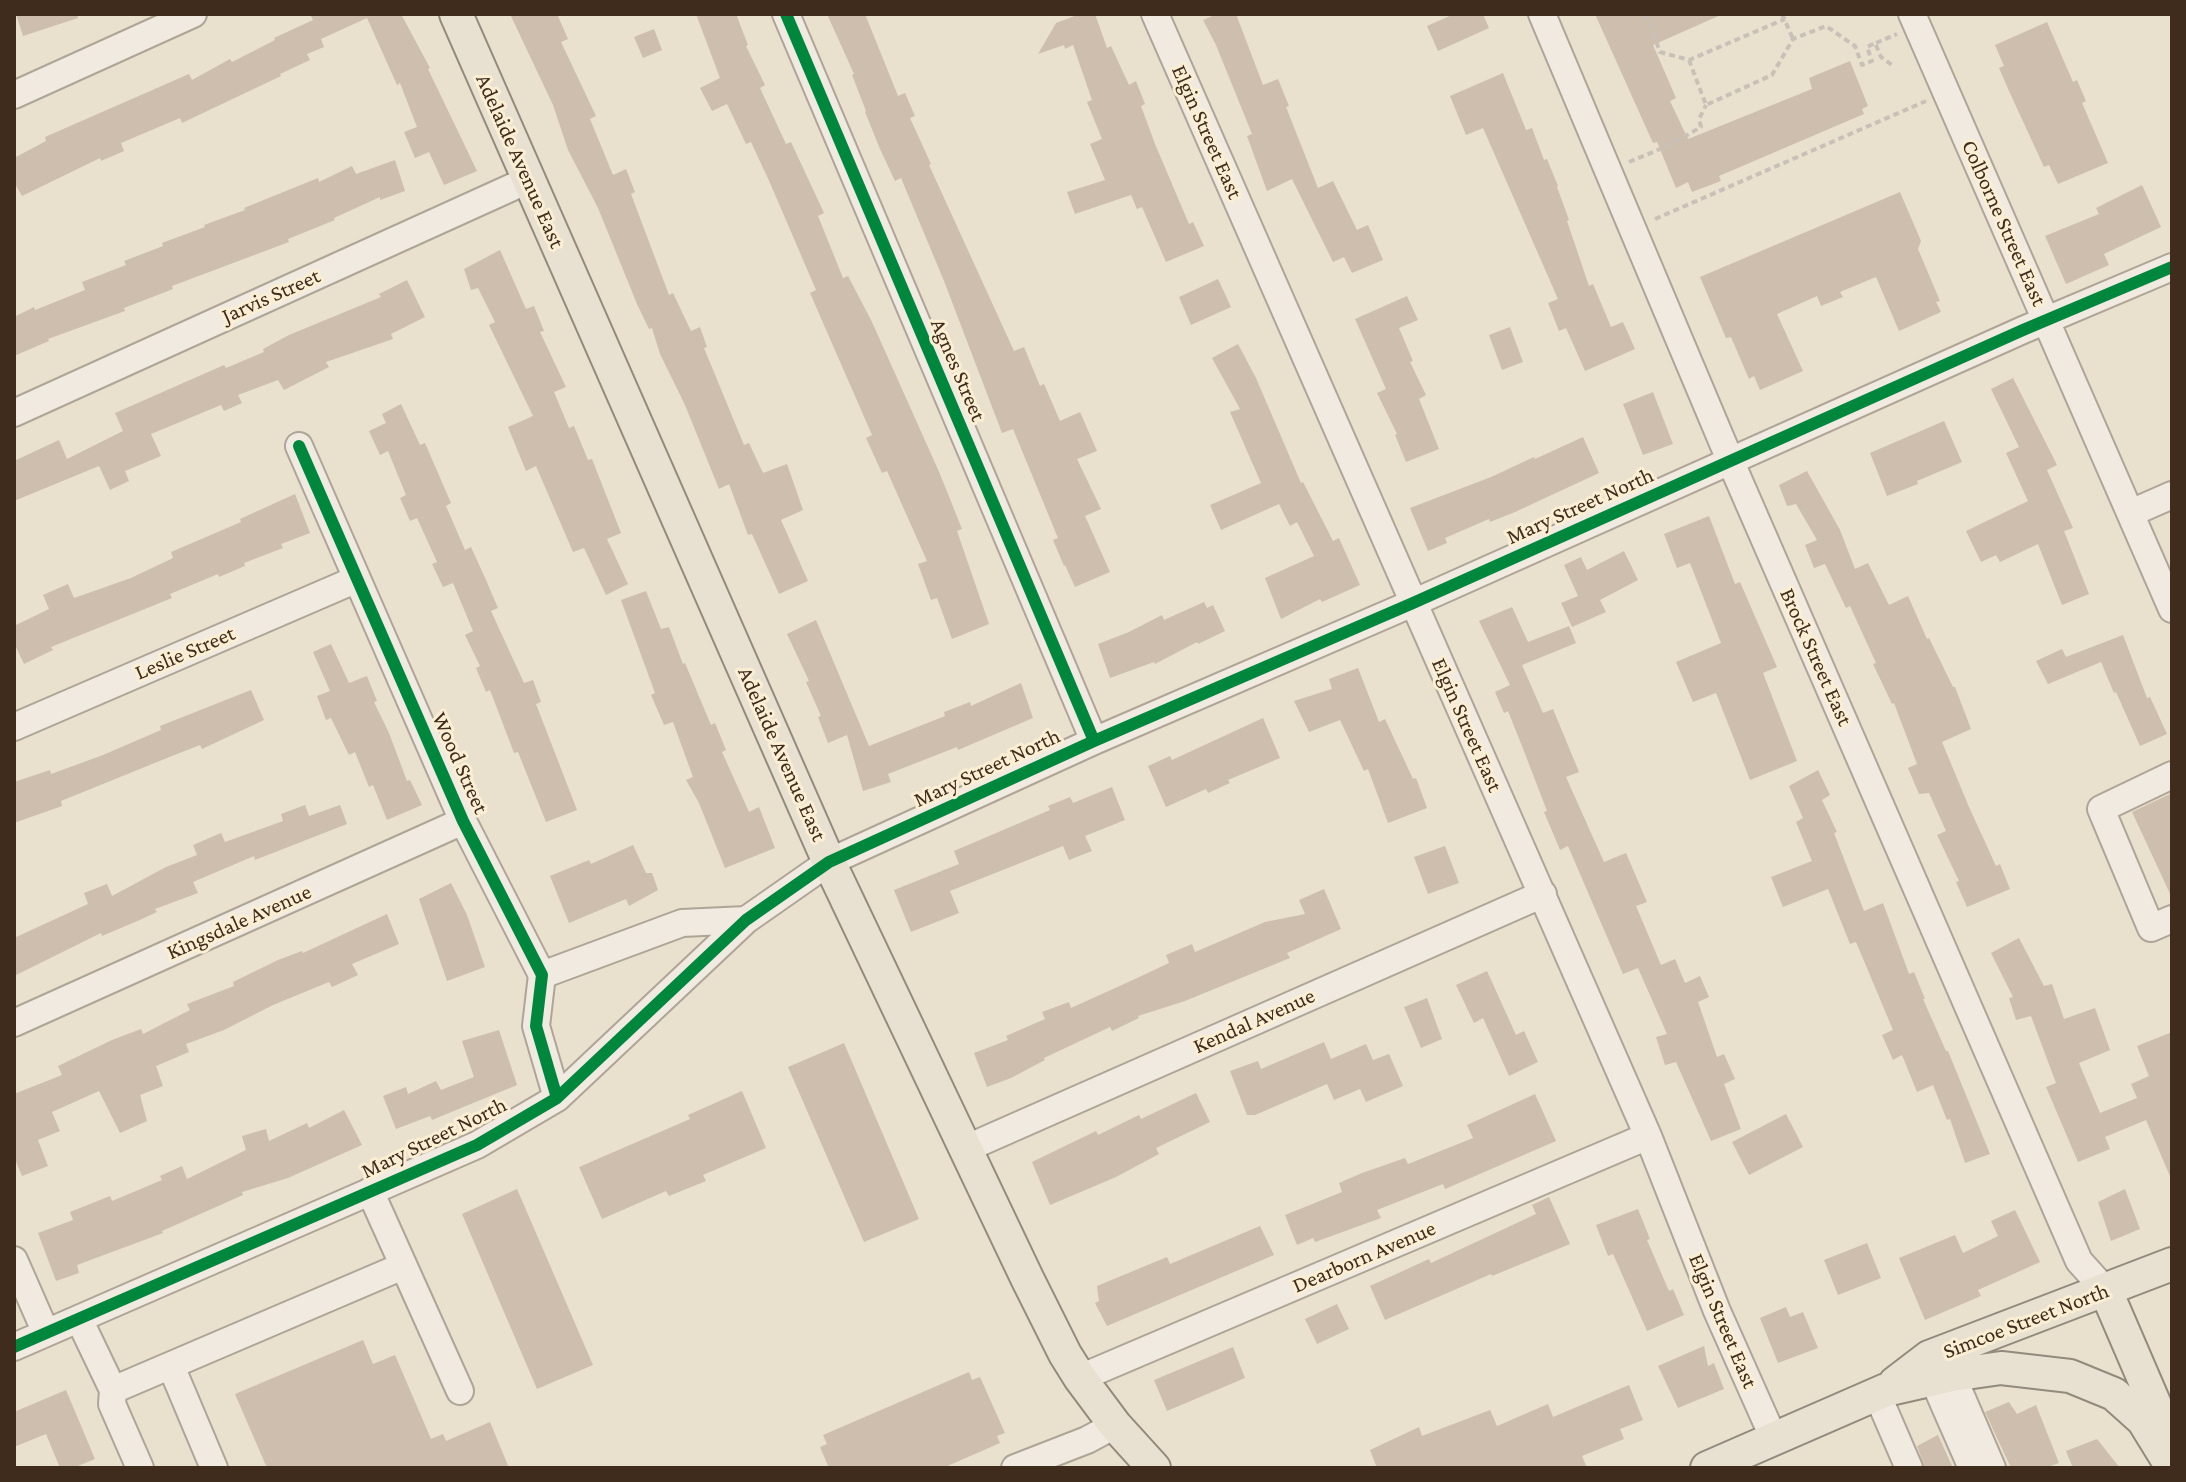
<!DOCTYPE html>
<html>
<head>
<meta charset="utf-8">
<style>
  body { margin:0 }
  #map { position:relative; width:2186px; height:1482px; overflow:hidden; background:#e9e0ce; font-family:"Crimson Pro",serif }
  canvas { display:block }
  .frame { position:absolute; inset:0; border:16px solid #3f2c1d; pointer-events:none }
</style>
</head>
<body>
<div id="map">
<canvas width="2186" height="1482"></canvas>
<div class="frame"></div>
</div>
<script>
const g = document.querySelector('canvas').getContext('2d');
g.lineJoin = 'round';
function fillPath(path, color) { g.fillStyle = color; g.fill(path, 'evenodd'); }
const shape = rows => new Path2D(rows.map(r => 'M' + r).join(''));
function stroke(path, color, width, dash) { g.strokeStyle = color; g.lineWidth = width; g.lineCap = dash ? 'butt' : 'round'; g.setLineDash(dash || []); g.stroke(path); }
function write(font, color, halo, rows, align = 'center') {
  g.font = font + ' "Crimson Pro",serif'; g.lineWidth = 6; g.setLineDash([]); g.textBaseline = 'middle'; g.strokeStyle = halo; g.fillStyle = color; for (const [text, x, y, turn = 0] of rows) {
    g.save(); g.translate(x, y); g.rotate((+turn || 0) * Math.PI / 180); g.textAlign = isNaN(turn) ? turn : align; if (halo) g.strokeText(text, 0, 0); g.fillText(text, 0, 0); g.restore();
  }
}
fillPath(shape([
  [16,14,77,14,78,18,23,36],
  [310,14,401,14,430,68,428,69,477,171,444,185,429,152,415,158,404,132,417,127,400,83,397,85,367,18,321,39,324,47,307,54,310,60,280,74,281,76,182,123,180,118,121,143,124,151,101,161,100,158,22,196,14,182,14,158,46,141,45,137,189,74,192,80,230,59,232,62,275,40,274,38,313,20],
  [510,14,557,14,568,39,561,42,596,116,590,119,613,175,626,169,635,192,631,194,669,295,673,293,691,331,700,327,707,347,704,348,744,445,749,443,763,473,787,464,803,510,781,520,808,581,779,594,752,534,748,535,729,484,719,489,685,405,660,354,652,328,649,329,637,304,598,208,568,150,553,105],
  [696,14,736,14,748,45,746,46,765,85,760,88,786,144,791,142,824,213,818,216,843,278,848,276,872,322,940,474,962,529,957,531,989,624,952,639,937,598,931,600,918,564,927,561,887,471,882,473,866,438,872,435,810,293,816,290,770,183,751,142,746,144,727,104,712,111,700,88,720,78],
  [827,14,865,14,898,96,905,93,915,116,910,118,931,164,929,165,1014,351,1024,347,1040,386,1044,384,1060,421,1080,412,1097,451,1077,459,1101,509,1085,516,1110,572,1075,587,1065,565,1064,566,1053,540,1058,538,1013,429,1002,433,944,281,901,178,895,181,880,149,865,112,866,111,852,75,854,74],
  [1080,14,1095,14,1107,48,1111,46,1129,85,1136,81,1145,104,1141,106,1155,144,1189,224,1193,222,1204,246,1166,262,1142,207,1137,209,1131,195,1075,214,1067,192,1105,180,1090,144,1102,139,1087,102,1092,100,1073,45,1065,49,1064,45,1038,54,1056,23],
  [1217,14,1236,14,1263,85,1278,79,1289,106,1286,107,1318,188,1333,181,1357,230,1368,225,1383,260,1352,273,1344,257,1333,262,1292,179,1267,191,1247,136,1252,134,1216,45,1203,20],
  [1454,14,1483,14,1489,28,1438,51,1427,26],
  [1595,14,1723,14,1653,45,1676,98,1670,101,1688,139,1812,89,1809,78,1850,61,1868,106,1862,109,1864,114,1719,176,1721,181,1692,192,1688,182,1676,188,1657,142,1653,143],
  [2047,22,2073,82,2077,80,2086,101,2082,103,2108,163,2058,184,2049,165,2044,167,2009,91,1999,68,2004,66,1995,45],
  [654,29,662,50,643,58,634,37],
  [1503,73,1526,130,1532,128,1544,160,1547,159,1558,186,1557,187,1569,220,1567,221,1589,286,1593,284,1611,327,1623,322,1635,349,1585,371,1566,328,1559,331,1548,303,1558,299,1483,128,1466,135,1450,96],
  [395,160,405,191,380,200,380,197,334,218,335,220,288,239,289,242,172,286,173,289,124,308,125,311,48,339,49,341,14,356,14,317,34,307,35,310,85,290,82,282,126,265,124,261,163,246,162,243,205,227,204,225,245,210,244,208,318,178,319,182,352,166,356,174],
  [2142,185,2161,227,2104,254,2109,265,2066,284,2045,236,2099,214,2096,208],
  [1900,192,1921,241,1918,249,1940,301,1936,302,1941,312,1899,331,1876,277,1840,292,1843,297,1821,306,1817,296,1777,314,1803,371,1760,390,1754,376,1749,379,1731,337,1726,338,1700,277],
  [500,250,526,309,534,306,544,331,540,332,566,387,554,392,569,428,574,426,588,460,592,459,621,533,607,539,628,584,606,595,584,548,573,552,536,466,526,471,508,427,533,416,489,325,495,322,478,288,471,290,464,269],
  [1218,279,1231,307,1191,325,1179,297],
  [407,280,425,317,391,334,393,339,326,362,329,367,284,390,278,380,238,395,242,403,224,411,221,405,151,434,161,456,125,471,129,481,110,490,99,466,14,501,14,461,59,440,67,459,123,431,115,413,224,365,226,368,264,352,263,349,289,335,381,297,379,294],
  [1407,296,1418,320,1399,328,1413,361,1410,362,1426,395,1419,399,1439,449,1406,462,1395,435,1397,434,1377,393,1386,389,1355,319],
  [1510,327,1523,362,1502,370,1489,335],
  [1238,344,1256,378,1301,483,1303,482,1333,541,1339,538,1360,585,1322,602,1320,599,1281,619,1265,578,1314,556,1297,522,1290,526,1279,504,1221,530,1210,505,1261,483,1230,412,1240,409,1212,358],
  [2013,378,2057,465,2047,470,2073,528,2064,531,2089,594,2062,605,2038,544,2000,562,1996,555,1981,562,1966,531,2028,501,2006,453,2019,447,1991,389],
  [1653,392,1673,444,1643,455,1623,404],
  [401,404,420,445,425,443,451,503,446,506,465,550,471,547,486,580,498,608,491,611,524,683,533,680,541,702,536,704,577,810,546,822,518,752,514,753,490,690,486,692,476,668,480,666,465,635,473,631,453,583,443,587,432,564,437,562,417,518,410,521,400,498,406,495,388,451,380,455,369,431,386,423,382,414],
  [1944,421,1962,462,1917,481,1918,484,1887,496,1870,453],
  [1583,437,1599,473,1515,512,1490,522,1489,519,1445,538,1447,543,1428,551,1410,508,1491,477,1534,457,1535,459],
  [1807,471,1840,530,1855,569,1868,563,1889,605,1908,596,1927,639,1929,638,1953,687,1955,687,1971,729,1942,742,1969,807,1996,866,2000,864,2010,889,1967,907,1956,882,1959,881,1937,835,1946,831,1929,793,1919,794,1908,768,1917,764,1894,703,1892,704,1873,664,1876,663,1850,606,1846,608,1825,564,1814,568,1805,545,1817,540,1796,504,1787,506,1779,485],
  [295,494,310,533,281,544,283,548,244,563,245,566,219,577,218,574,170,594,172,598,51,647,53,650,24,664,14,643,14,626,49,609,43,595,68,584,74,598,131,578,173,558,171,552,241,522,240,519],
  [1709,516,1735,584,1740,582,1777,667,1763,673,1797,761,1750,780,1716,693,1693,702,1676,662,1721,643,1690,563,1677,568,1664,534],
  [1624,551,1638,580,1600,600,1606,612,1572,627,1561,603,1578,596,1564,565,1581,557,1587,570],
  [646,591,661,629,669,627,683,664,685,663,711,725,715,723,726,750,722,752,749,812,759,807,775,848,725,868,699,803,686,780,693,777,673,722,664,725,651,695,655,693,621,600],
  [1204,602,1207,608,1213,605,1225,631,1198,644,1197,642,1155,664,1154,662,1110,678,1098,644,1129,632,1162,615,1164,620],
  [1512,607,1528,642,1569,626,1576,643,1522,665,1543,713,1553,709,1579,772,1566,777,1604,862,1626,853,1647,902,1636,906,1661,965,1675,959,1685,983,1700,976,1709,997,1698,1002,1717,1057,1724,1054,1735,1079,1724,1084,1741,1129,1711,1141,1676,1062,1665,1065,1656,1037,1667,1034,1638,968,1623,974,1568,846,1560,850,1544,812,1547,811,1522,746,1508,711,1504,713,1495,692,1510,685,1479,621],
  [816,620,869,746,945,716,944,712,970,702,971,706,1021,683,1033,718,958,750,957,747,888,774,891,782,863,791,847,735,828,743,818,717,821,716,806,682,809,681,787,634],
  [2123,635,2147,698,2150,697,2167,734,2140,746,2116,692,2114,693,2101,662,2048,684,2036,661,2062,649,2066,657],
  [331,644,349,683,367,676,377,701,374,702,389,733,407,781,410,780,422,805,387,820,373,785,369,787,355,752,349,755,331,718,326,720,317,696,330,691,313,652],
  [1358,668,1379,722,1385,719,1413,779,1416,778,1427,808,1388,823,1368,769,1364,771,1340,720,1309,732,1294,701,1332,689,1329,679],
  [251,690,264,720,202,749,200,745,167,758,61,801,62,806,14,823,14,782,50,770,51,774,103,755,161,730,160,726],
  [1263,718,1280,758,1228,780,1230,783,1208,793,1206,789,1166,807,1148,766,1170,756,1172,760],
  [1818,770,1830,795,1822,800,1837,832,1834,833,1864,911,1883,903,1909,974,1914,972,1925,999,1923,999,1946,1051,1948,1051,1990,1154,1965,1163,1950,1119,1947,1120,1933,1085,1917,1092,1902,1055,1893,1060,1882,1035,1893,1030,1856,942,1850,944,1828,889,1783,907,1771,877,1812,861,1796,822,1803,818,1789,786],
  [1112,787,1125,820,1085,836,1092,851,1069,860,1063,846,950,891,959,913,911,932,894,890,959,864,954,851,1050,810,1048,806,1070,797,1073,803],
  [2172,793,2172,898,2132,812],
  [305,805,309,816,340,805,347,824,255,860,254,856,193,882,198,893,155,909,157,912,142,919,102,936,101,933,14,976,14,938,88,904,84,893,107,884,112,896,166,867,197,855,193,845,221,833,225,842,283,821,281,814],
  [633,845,646,873,652,873,658,890,629,906,626,899,569,923,550,876,589,860,591,864],
  [1445,846,1459,883,1428,894,1414,857],
  [451,883,467,915,485,967,447,981,419,899],
  [1324,889,1341,929,1287,953,1290,958,1185,1001,1138,1016,1139,1018,1112,1031,1110,1027,1044,1058,1045,1060,1011,1078,987,1087,974,1053,1008,1040,1006,1036,1045,1019,1042,1012,1069,1002,1071,1008,1135,979,1169,963,1166,955,1192,944,1195,952,1265,922,1305,914,1299,900],
  [387,914,399,944,352,964,358,975,332,987,329,982,273,1005,224,1030,186,1044,189,1052,156,1066,163,1086,140,1095,147,1121,120,1133,99,1091,52,1112,60,1131,38,1140,48,1166,22,1176,14,1157,14,1094,62,1075,58,1066,112,1040,141,1029,143,1034,190,1010,187,1004,234,986,233,982,278,960,302,951,303,953],
  [2019,938,2044,986,2052,984,2064,1019,2095,1008,2110,1050,2079,1063,2100,1113,2137,1098,2131,1084,2149,1076,2137,1046,2172,1032,2172,1181,2146,1120,2105,1137,2110,1149,2078,1162,2046,1087,2056,1083,2031,1016,2016,1020,2009,998,2013,997,1991,953],
  [1487,971,1516,1035,1524,1031,1538,1062,1509,1076,1483,1018,1474,1023,1456,985],
  [1427,998,1442,1039,1421,1048,1404,1007],
  [499,1030,517,1085,432,1120,430,1116,396,1129,383,1096,406,1087,408,1094,436,1081,441,1090,474,1077,462,1041],
  [1324,1042,1331,1059,1366,1044,1373,1060,1389,1054,1403,1086,1366,1102,1360,1089,1334,1100,1327,1084,1255,1115,1247,1115,1230,1071,1258,1061,1261,1069],
  [844,1043,919,1219,864,1242,788,1067],
  [742,1091,766,1148,703,1175,706,1181,669,1196,666,1191,602,1219,579,1167,690,1119,688,1115],
  [1196,1093,1210,1122,1156,1148,1159,1154,1116,1177,1050,1205,1032,1162,1096,1131,1098,1135,1139,1115,1141,1119],
  [1535,1094,1556,1141,1445,1189,1443,1184,1377,1210,1381,1218,1315,1242,1313,1238,1297,1245,1285,1215,1342,1192,1339,1183,1362,1173,1405,1158,1408,1164,1473,1138,1467,1125],
  [344,1110,362,1145,288,1178,242,1192,243,1195,162,1231,163,1233,77,1265,79,1273,56,1281,38,1233,73,1220,70,1212,110,1196,112,1201,162,1180,160,1176,182,1166,187,1179,246,1150,242,1136,266,1129,269,1141,307,1123,309,1128],
  [1786,1114,1803,1147,1749,1175,1732,1142],
  [517,1189,593,1365,537,1389,462,1214],
  [2125,1189,2140,1229,2111,1241,2098,1202],
  [1549,1197,1570,1244,1492,1276,1491,1274,1385,1320,1370,1286,1429,1259,1431,1263,1536,1214,1532,1205],
  [1638,1209,1650,1239,1647,1240,1669,1291,1673,1289,1684,1315,1647,1331,1613,1254,1608,1256,1596,1225],
  [2015,1210,2040,1262,1978,1290,1981,1296,1925,1320,1899,1258,1955,1235,1963,1253,1998,1236,1991,1221],
  [1260,1226,1274,1255,1107,1326,1095,1303,1099,1301,1097,1286,1167,1257,1170,1264],
  [1867,1243,1881,1278,1838,1295,1824,1260],
  [1337,1304,1349,1329,1317,1344,1305,1319],
  [1786,1307,1790,1317,1803,1312,1818,1348,1778,1363,1760,1318],
  [363,1340,373,1364,395,1355,431,1439,443,1434,446,1441,490,1422,509,1468,267,1468,235,1394],
  [1704,1346,1708,1366,1714,1363,1724,1389,1678,1408,1658,1366],
  [1233,1347,1245,1378,1167,1411,1154,1380],
  [969,1372,972,1380,980,1377,1005,1433,997,1436,1000,1443,943,1468,829,1468,820,1447,827,1444,823,1435],
  [1629,1385,1643,1420,1620,1429,1624,1439,1582,1456,1587,1468,1377,1468,1370,1450,1419,1427,1422,1436,1490,1410,1497,1426,1548,1404,1553,1417],
  [66,1390,95,1459,73,1468,60,1468,46,1434,14,1447,14,1412],
  [2009,1402,2017,1414,2036,1405,2059,1463,2045,1468,2011,1468,1985,1412],
  [1938,1435,1953,1468,1925,1468,1917,1446],
  [2097,1439,2120,1468,2073,1468,2066,1451]
]), '#cebeae');
const minor = shape([
  [786,14,1094,741],
  [1155,14,1648,1136,1717,1311,1774,1439],
  [1542,14,1730,460,2079,1261,2106,1291],
  [1912,14,2172,609],
  [14,95,193,14],
  [14,413,528,180],
  [299,446,463,821,542,975,536,1026,557,1098],
  [2131,513,2172,495],
  [14,727,357,579],
  [2172,775,2101,809,2151,928,2172,919],
  [542,975,682,923,746,920],
  [14,1023,463,821],
  [965,1149,1543,894],
  [370,1191,460,1391],
  [14,1260,46,1333],
  [79,1319,113,1390,112,1404,140,1468],
  [14,1347,477,1145,557,1098,746,920,829,862,1094,741,1413,603,2023,330,2172,267],
  [171,1366,214,1468],
  [1952,1375,1992,1468],
  [1080,1378,1648,1136],
  [1933,1379,1972,1468],
  [113,1390,403,1266],
  [1877,1394,1909,1468],
  [1015,1468,1087,1440,1115,1425]
]);
const major = shape([
  [456,14,829,862,1027,1278,1065,1354,1080,1378,1115,1425,1154,1468],
  [2106,1291,2171,1442],
  [1895,1383,1929,1357,2172,1264],
  [1707,1468,1886,1390,1952,1375,2001,1368,2070,1376,2114,1394,2143,1420,2172,1467]
]);
stroke(minor, '#aea597', 30);
stroke(major, '#938a7e', 36);
stroke(shape([
  [1646,14,1660,52,1689,60,1785,19],
  [1782,14,1793,39],
  [1876,43,1897,34],
  [1689,60,1706,105,1772,75,1793,39,1826,26,1855,46,1862,65,1872,61,1867,47,1875,43,1881,57,1892,65],
  [1629,162,1670,145,1701,127,1699,119,1706,105],
  [1655,219,1926,101]
]), '#c9c1b7', 4, [6, 4]);
stroke(minor, '#f0eae0', 26);
stroke(major, '#e8e0d1', 32);
stroke(shape([
  [786,14,1094,741],
  [299,446,463,821,542,975,536,1026,557,1098],
  [14,1347,477,1145,557,1098,746,920,829,862,1094,741,1413,603,2023,330,2172,267]
]), '#00873e', 12);
write('22px', '#3f2c1d', '#faeed3', [
  ["Elgin Street East",1207,132,66],
  ["Adelaide Avenue East",520,161,66],
  ["Colborne Street East",2004,223,66],
  ["Jarvis Street",271,296,-24],
  ["Agnes Street",958,370,67],
  ["Mary Street North",1580,506,-24],
  ["Leslie Street",185,653,-23],
  ["Brock Street East",1816,657,66],
  ["Elgin Street East",1467,725,66],
  ["Adelaide Avenue East",782,754,66],
  ["Wood Street",460,763,66],
  ["Mary Street North",987,768,-25],
  ["Kingsdale Avenue",239,922,-24],
  ["Kendal Avenue",1254,1021,-24],
  ["Mary Street North",434,1138,-26],
  ["Dearborn Avenue",1364,1257,-23],
  ["Elgin Street East",1723,1321,67],
  ["Simcoe Street North",2026,1321,-21]
]);
</script>
</body>
</html>
